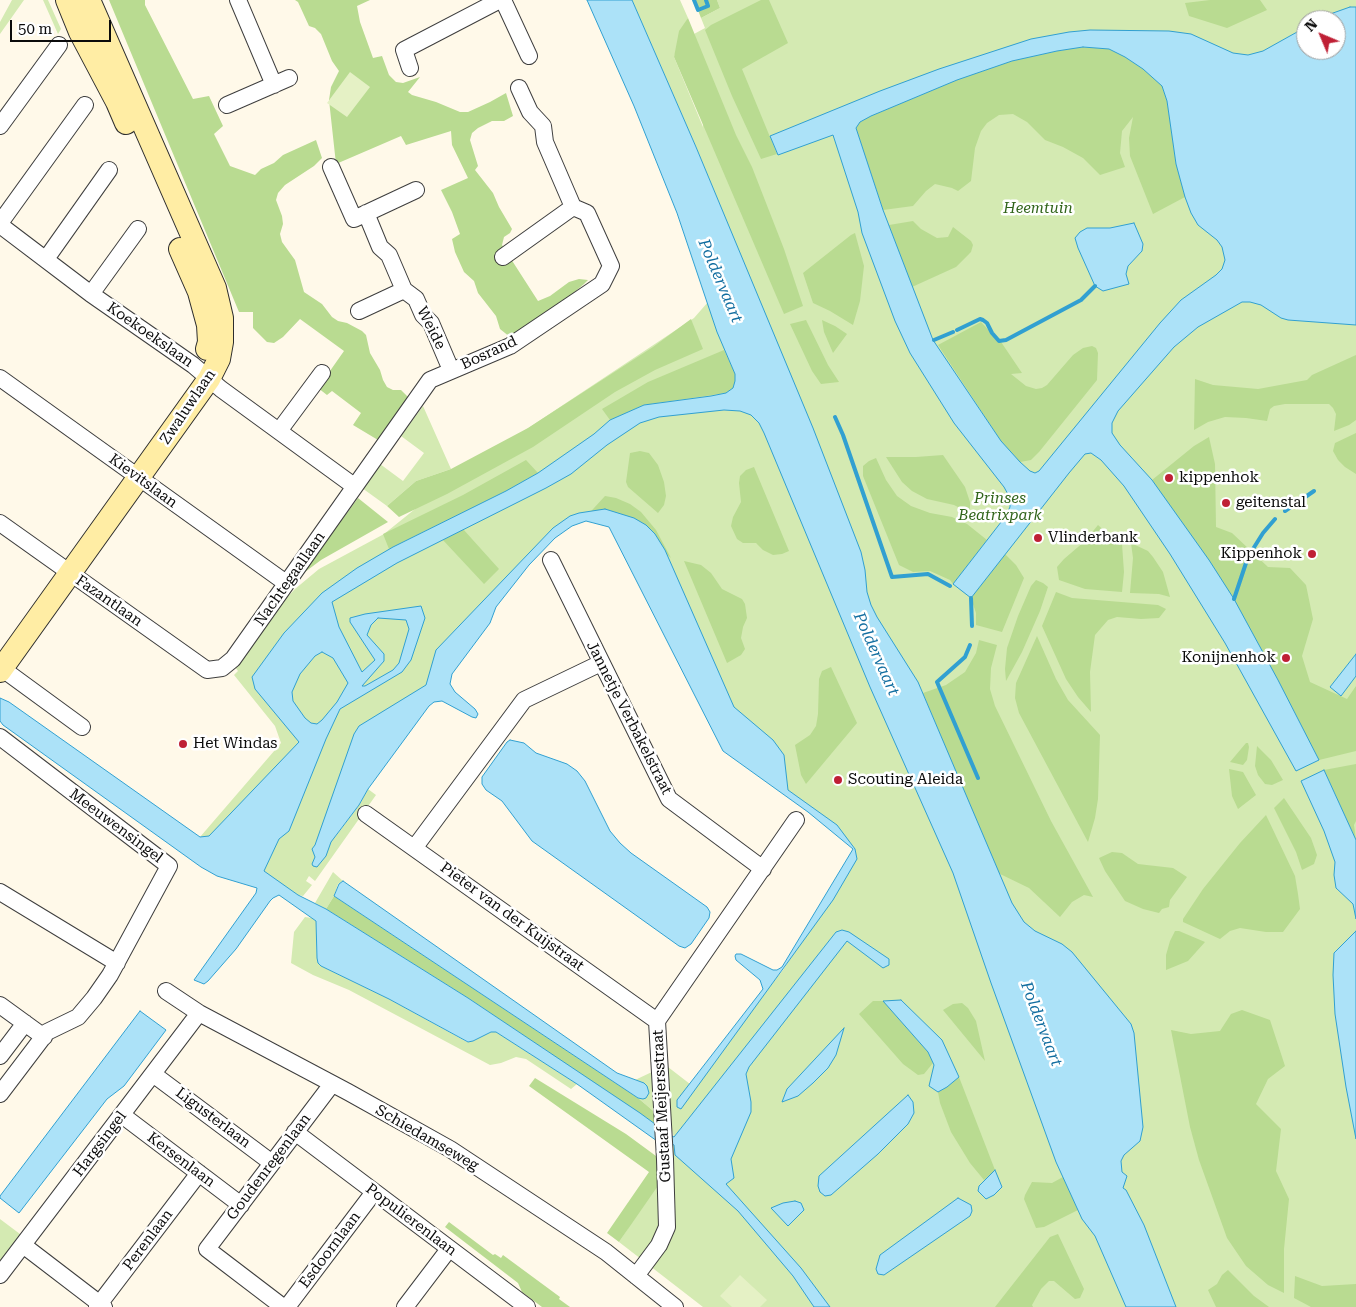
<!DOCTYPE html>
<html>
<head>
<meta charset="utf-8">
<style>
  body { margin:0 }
  #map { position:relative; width:1356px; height:1307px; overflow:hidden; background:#fff9e9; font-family:"Roboto Serif",serif }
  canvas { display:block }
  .north { position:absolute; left:1296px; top:10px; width:50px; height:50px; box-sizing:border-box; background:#fff; border:1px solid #9d9d9d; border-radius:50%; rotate:315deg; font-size:14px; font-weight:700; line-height:20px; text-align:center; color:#0b0b0b }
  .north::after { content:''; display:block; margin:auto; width:18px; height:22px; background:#bf2035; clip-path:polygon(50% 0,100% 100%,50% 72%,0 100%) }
  .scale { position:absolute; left:10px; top:20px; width:101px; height:22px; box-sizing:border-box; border:2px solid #0b0b0b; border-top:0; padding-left:6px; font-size:15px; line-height:18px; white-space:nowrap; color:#0b0b0b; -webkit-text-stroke:4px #fff; paint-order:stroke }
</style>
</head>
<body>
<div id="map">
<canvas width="1356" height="1307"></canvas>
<div class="north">N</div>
<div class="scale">50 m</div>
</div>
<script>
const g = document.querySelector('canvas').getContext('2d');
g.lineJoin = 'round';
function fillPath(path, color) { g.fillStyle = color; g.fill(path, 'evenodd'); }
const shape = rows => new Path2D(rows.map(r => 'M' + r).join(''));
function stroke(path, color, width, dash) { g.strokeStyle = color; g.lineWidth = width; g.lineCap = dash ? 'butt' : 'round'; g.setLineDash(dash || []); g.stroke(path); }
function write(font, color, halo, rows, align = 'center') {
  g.font = font + ' "Roboto Serif",serif'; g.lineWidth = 5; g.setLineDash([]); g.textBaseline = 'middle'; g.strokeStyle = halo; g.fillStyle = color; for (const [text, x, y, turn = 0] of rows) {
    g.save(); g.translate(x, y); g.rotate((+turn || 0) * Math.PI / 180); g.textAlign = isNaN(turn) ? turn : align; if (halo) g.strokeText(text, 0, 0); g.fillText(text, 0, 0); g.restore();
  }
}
fillPath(shape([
  [12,0,24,0,0,34,0,22],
  [43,0,48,0,61,29,58,34],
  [632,0,680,0,688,18,674,57,703,127,699,48,694,34,705,28,701,18,720,8,717,0,1356,0,1356,1307,703,1307,619,1242,627,1230,659,1167,688,1120,674,1137,670,1124,668,1067,690,1084,677,1100,783,970,854,857,854,848,845,838,723,746,606,513,572,522,545,543,478,622,333,840,359,805,368,789,376,795,315,881,309,876,306,881,312,885,303,896,298,895,206,837,200,837,281,743,275,726,234,675,238,671,235,667,279,606,295,589,319,569,384,534,456,476,694,318,743,262,696,147],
  [1306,20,1336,20,1336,50,1306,50],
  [423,406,451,469,416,481,387,506,362,488,380,464,403,481,424,453,401,436],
  [333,872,343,881,338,884,334,896,326,909,315,903],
  [305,917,312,918,316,921,317,958,321,966,389,999,467,1042,473,1041,491,1032,496,1032,577,1084,571,1089,526,1059,516,1057,501,1063,490,1065,349,990,313,975,291,963,294,932],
  [654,1071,657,1114,638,1098,643,1099,635,1080],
  [0,1219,24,1237,0,1263]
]), '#d4eab2');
fillPath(shape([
  [109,0,145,0,145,5,193,99,209,96,223,126,214,134,230,166,255,175,261,169,274,163,283,155,316,140,322,158,314,166,285,185,278,193,276,200,282,216,283,224,280,234,282,242,295,260,304,292,322,304,332,317,338,321,347,323,362,331,366,335,370,353,380,370,383,380,387,387,393,390,401,390,409,398,378,440,353,425,361,413,332,391,327,395,318,388,344,351,300,319,283,337,274,343,267,342,253,328,253,312,239,312],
  [295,0,370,0,357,6,360,22,373,58,382,56,389,75,396,82,403,83,420,77,408,92,412,95,436,102,460,112,468,112,490,102,506,93,513,116,504,121,492,121,478,128,472,133,470,140,478,166,475,170,493,193,499,207,512,229,510,233,504,237,502,245,538,301,550,296,569,282,579,279,588,280,584,284,558,306,510,337,500,329,496,316,478,293,474,281,464,272,455,252,452,239,460,234,452,212,441,190,468,178,452,145,451,131,406,145,401,136,336,164,329,100,331,87,339,71,332,61,321,34,315,28,309,26,298,2],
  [694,0,717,0,720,8,701,18],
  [761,0,769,0,788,43,742,69,777,154,761,159,732,96,705,30,711,25],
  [1210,0,1260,0,1267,10,1227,28,1189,16,1185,3],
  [688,18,736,135,752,167,784,249,803,306,784,314,674,57,679,31],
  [1083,47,1109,49,1125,57,1143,69,1162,86,1167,101,1176,164,1185,197,1153,214,1130,156,1129,138,1133,117,1122,131,1120,153,1125,167,1100,175,1083,158,1063,147,1045,140,1027,122,1013,114,999,115,987,123,981,131,975,148,971,181,958,191,952,188,935,184,926,191,913,206,883,210,856,128,860,122,871,116,957,80,1012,61,1057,51],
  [913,221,921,229,937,238,948,237,953,227,971,241,973,245,971,252,956,267,912,287,889,225],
  [855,233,864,266,860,301,853,325,830,311,813,303,803,273,851,235],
  [691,319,703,349,655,370,615,392,533,447,447,494,399,517,387,506,416,481,451,469,528,428,653,347],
  [806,320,828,365,839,382,821,384,812,371,790,324],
  [822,320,835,326,847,334,833,353,824,332],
  [981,322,996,338,999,339,1022,373,1011,374,1026,386,1036,389,1042,388,1047,385,1073,355,1083,348,1092,346,1096,348,1098,353,1097,380,1039,452,1031,460,1020,462,1001,441,938,345],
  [724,350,735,374,735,381,733,388,726,393,644,405,610,420,602,409,648,382],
  [1356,355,1356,420,1349,425,1334,431,1336,414,1333,408,1329,404,1285,404,1274,406,1270,409,1267,421,1246,418,1225,417,1208,422,1194,430,1195,379,1213,385,1258,389,1307,380,1312,375],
  [1356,433,1356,474,1345,467,1338,460,1333,451,1335,443],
  [1209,437,1215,464,1216,527,1232,533,1268,567,1290,568,1306,585,1313,619,1302,656,1310,682,1347,699,1356,686,1356,751,1319,760,1278,680,1152,480,1194,446],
  [640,451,649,453,658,465,664,482,666,496,664,505,658,513,628,487,626,482,630,453],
  [943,455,965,487,970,502,970,513,954,505,927,499,912,491,902,482,886,457,916,457],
  [876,458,886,480,897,496,911,506,930,513,952,517,967,524,987,540,953,584,950,580,930,571,913,572,899,565,863,476,863,466,869,461],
  [526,460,538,473,506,491,389,549,383,534,463,495],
  [754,467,789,551,782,554,773,555,763,550,756,543,743,543,737,539,731,526,733,517,741,502,739,483,740,476,746,470],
  [605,496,616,498,630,504,641,512,656,530,671,558,638,528,618,519,583,520],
  [358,498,388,522,321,560,301,575],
  [1098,525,1113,539,1122,544,1124,572,1122,592,1085,589,1059,580,1057,567,1064,559,1085,541],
  [463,529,499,569,484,584,442,539],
  [1131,543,1148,551,1153,557,1163,572,1170,597,1159,594,1130,593,1133,558],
  [1005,554,1016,565,1024,578,1002,632,976,625,976,613,971,598],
  [684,561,701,565,711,573,722,589,742,599,745,604,747,618,743,627,741,638,745,649,741,655,727,663],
  [1036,580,1043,583,1048,587,1040,611,1022,652,1006,681,1005,669,1007,648,1018,616,1031,586],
  [1056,592,1072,598,1158,605,1166,609,1159,618,1141,619,1117,617,1108,620,1095,635,1090,672,1091,712,1078,697,1066,679,1042,626],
  [1037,636,1056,679,1068,700,1100,735,1098,799,1095,818,1088,842,1019,713,1015,698,1016,683],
  [979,640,997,645,991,668,990,689,995,706,1051,821,1093,897,1084,895,1072,902,1060,917,1029,888,998,873,923,693,946,685,965,672,976,653],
  [831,667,857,723,806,784,801,775,795,745,810,735,816,726,818,714,819,679,822,671],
  [1246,743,1248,743,1249,747,1247,760,1243,765,1230,762],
  [1257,746,1271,760,1283,780,1272,785,1265,784,1258,775,1255,766],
  [1356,764,1356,821,1354,825,1356,840,1324,770],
  [1229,769,1243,772,1256,795,1238,809,1232,796],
  [1284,798,1311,838,1317,855,1314,864,1302,870,1296,852,1274,808],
  [1266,815,1295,876,1298,894,1300,909,1283,932,1266,932,1240,928,1230,931,1220,939,1183,922,1183,919,1203,889,1240,843],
  [1112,852,1122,853,1138,864,1173,868,1187,877,1170,900,1169,907,1162,909,1159,913,1143,909,1125,901,1105,871,1099,858],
  [334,896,638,1098,657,1114,658,1126,468,998,326,909],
  [1175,931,1179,931,1205,942,1188,961,1166,970,1166,955,1170,941],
  [873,1001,883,1001,928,1052,933,1063,924,1074,918,1075,903,1064,859,1014],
  [962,1003,968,1008,976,1021,985,1061,943,1010,953,1004],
  [1242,1010,1270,1020,1285,1066,1268,1079,1256,1104,1281,1129,1276,1171,1289,1199,1284,1249,1284,1293,1268,1285,1246,1266,1227,1238,1199,1160,1190,1127,1171,1030,1191,1034,1220,1031,1231,1014],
  [959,1077,995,1170,984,1180,970,1163,951,1132,940,1103,938,1092,947,1087],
  [535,1078,626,1134,671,1167,619,1242,607,1233,649,1172,529,1086],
  [1063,1177,1078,1210,1044,1227,1036,1228,1024,1199,1025,1195,1032,1182,1052,1183],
  [449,1222,493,1255,495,1254,501,1258,503,1255,560,1297,559,1299,570,1307,542,1307,522,1292,518,1283,445,1227],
  [1058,1234,1084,1289,1080,1298,1075,1299,1054,1281,1049,1281,1041,1289,1032,1305,1033,1307,995,1307,1050,1237],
  [1228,1270,1254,1296,1269,1307,1216,1307,1208,1290,1217,1284,1222,1275],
  [1295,1276,1322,1286,1356,1284,1356,1307,1311,1307,1294,1298]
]), '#b9db91');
fillPath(shape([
  [350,72,370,87,347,117,327,103],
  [740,1275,767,1300,760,1307,732,1307,720,1296]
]), '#e5f1c5');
const water = shape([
  [587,0,632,0,696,147,813,428,861,552,865,570,867,592,871,605,877,617,918,682,1012,903,1024,922,1035,931,1062,944,1072,952,1131,1024,1134,1033,1143,1127,1140,1141,1124,1155,1121,1161,1122,1172,1127,1176,1123,1188,1126,1190,1144,1225,1176,1307,1126,1307,1095,1236,1082,1219,1056,1162,991,983,953,873,870,687,764,433,759,423,751,415,740,411,724,410,659,417,640,423,607,445,571,474,546,488,397,563,332,602,339,627,362,672,375,660,350,622,350,618,365,614,421,606,425,618,411,660,402,672,340,709,326,739,289,831,279,839,264,871,298,895,326,909,468,998,640,1113,655,1124,656,1128,674,1137,836,932,842,930,849,932,889,959,889,965,883,968,847,941,749,1067,746,1074,751,1102,751,1112,731,1159,734,1178,726,1184,801,1268,830,1307,814,1307,793,1276,738,1211,675,1155,674,1145,656,1135,657,1141,577,1084,496,1032,491,1032,473,1041,468,1042,389,999,321,966,318,963,317,958,316,921,279,895,273,898,270,901,236,949,208,981,204,984,194,980,256,893,257,888,217,876,201,867,3,725,0,721,0,698,9,702,200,837,209,836,299,742,255,689,252,677,284,633,322,593,357,568,393,547,506,491,538,473,594,434,610,420,644,405,711,396,726,393,733,388,735,381,735,374,717,332,677,213,634,106,587,0],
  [378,618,406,620,409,629,399,663,393,670,365,686,362,686,384,661,384,654,367,635,371,625,378,618],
  [322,652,333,658,348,683,337,702,322,720,317,724,311,723,305,718,293,701,292,692,300,674,315,656,322,652],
  [1350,7,1356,7,1356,325,1288,320,1281,318,1261,305,1250,302,1242,302,1198,327,1174,347,1118,411,1112,423,1112,433,1120,445,1152,480,1209,560,1234,599,1278,680,1319,760,1296,771,1225,643,1170,554,1124,486,1101,460,1091,453,1085,454,1069,473,971,598,953,584,1005,517,1010,507,1010,498,1004,487,954,423,910,353,895,321,862,233,858,212,833,135,778,155,770,136,880,91,939,69,1031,39,1069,32,1090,30,1169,31,1191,34,1233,53,1248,55,1263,51,1306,27,1306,50,1336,50,1336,20,1320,20,1333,13,1350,7],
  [1083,47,1109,49,1125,57,1143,69,1162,86,1167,101,1176,164,1185,197,1191,213,1198,225,1217,240,1222,247,1225,260,1222,269,1216,275,1181,300,1160,323,1039,471,1035,473,1030,471,1020,462,1001,441,933,340,883,210,856,128,860,122,871,116,957,80,1012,61,1057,51,1083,47],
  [1134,223,1143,244,1142,251,1128,266,1126,274,1129,284,1103,291,1095,286,1078,248,1075,238,1080,232,1087,228,1110,228,1134,223],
  [605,509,634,518,646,525,655,534,665,550,734,707,773,740,784,755,788,790,837,825,855,849,857,859,833,900,681,1109,677,1107,677,1100,763,989,760,980,736,960,735,956,736,954,741,954,773,970,777,970,782,967,853,849,808,812,723,751,609,527,586,521,572,526,555,538,529,565,496,607,490,623,452,674,450,684,455,692,475,709,478,714,476,718,472,717,442,701,434,702,429,706,368,789,359,805,331,842,326,856,317,867,313,866,312,864,315,857,312,849,315,845,354,734,359,726,426,685,436,650,553,528,570,516,579,513,605,509],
  [1356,654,1356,676,1341,696,1330,687,1356,654],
  [510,740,524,743,536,753,567,764,577,771,585,781,610,831,620,843,631,853,707,907,710,912,709,918,691,944,685,948,679,946,532,841,502,801,486,790,482,784,482,777,507,742,510,740],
  [1324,770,1356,840,1356,919,1353,904,1336,888,1334,875,1335,862,1324,831,1301,781,1324,770],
  [343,881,617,1073,644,1083,647,1086,649,1093,646,1098,643,1099,638,1098,334,896,339,884,343,881],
  [1356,931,1356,1139,1346,1087,1335,1014,1333,975,1334,953,1356,931],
  [901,1000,942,1040,959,1077,947,1087,938,1092,929,1086,934,1065,928,1052,883,1001,901,1000],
  [140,1011,166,1030,124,1086,107,1099,19,1213,0,1198,0,1196,140,1011],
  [844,1028,836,1055,828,1068,813,1083,798,1096,782,1102,787,1089,844,1028],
  [908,1095,913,1102,914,1113,908,1124,878,1154,831,1195,825,1196,820,1192,818,1186,819,1176,908,1095],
  [995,1170,1002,1187,994,1195,986,1199,978,1191,979,1186,995,1170],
  [958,1198,971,1205,972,1211,970,1216,884,1275,878,1274,876,1269,880,1255,958,1198],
  [795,1201,801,1203,804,1210,788,1226,771,1208,783,1203,795,1201]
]);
fillPath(water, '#ace2f8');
stroke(water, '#31a0d1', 1);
stroke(shape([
  [694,0,698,10,708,6,706,0],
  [957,330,980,319,983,320,987,323,992,333,999,341,1006,340,1081,300,1095,286],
  [934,340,953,332],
  [835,417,843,435,892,577,928,574,950,586],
  [1285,511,1314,491],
  [971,598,972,626],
  [1234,599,1248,557,1263,533,1275,519],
  [970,645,965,657,937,682,978,778]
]), '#31a0d1', 4);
const street = shape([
  [238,0,274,85],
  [503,0,529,56],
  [410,68,404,50,500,0],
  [227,105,289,78],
  [0,126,59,45],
  [331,167,354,219,416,190],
  [366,213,380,247,389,255,404,290,416,299,423,315,431,323,451,370],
  [0,223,85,105],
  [0,225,91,294,193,365,221,389,354,486],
  [503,257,573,207],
  [46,259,109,170],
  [91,294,138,229],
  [359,311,404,290],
  [0,378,286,583],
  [279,431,322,373],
  [0,523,207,670,222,668,233,659,430,380,510,346,602,284,611,266,587,213,573,207,545,142,543,126,530,112,519,88],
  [551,560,669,799,763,869],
  [0,667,82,727],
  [0,737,169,866,110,975,94,998,78,1017,47,1032,0,1094],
  [366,814,657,1021],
  [415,847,524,700,601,663],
  [0,892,117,963],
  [166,991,199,1013,348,1092,450,1149,606,1252,675,1307],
  [0,1005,44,1037],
  [0,1056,25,1023],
  [153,1074,272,1163],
  [122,1115,241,1205],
  [295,1132,527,1307],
  [23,1245,104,1307],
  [0,1275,199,1013],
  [636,1276,659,1245,667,1227,665,1159,657,1021,796,820],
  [97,1307,199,1173],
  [283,1307,207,1249,332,1084],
  [287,1307,374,1192],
  [405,1307,449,1249]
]);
const secondary = shape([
  [67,0,80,32,117,102,126,123],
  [180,249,199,292,208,325,209,342,207,349],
  [0,671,209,379,219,359,222,342,222,318,215,288,89,0]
]);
stroke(street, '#3e3e3e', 18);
stroke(secondary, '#2d2d2d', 24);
stroke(street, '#fff', 16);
stroke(secondary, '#ffeda4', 22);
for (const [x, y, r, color] of [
  [1169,478,5,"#bf2035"],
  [1226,503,5,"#bf2035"],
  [1038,538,5,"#bf2035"],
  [1312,554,5,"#bf2035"],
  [1286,658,5,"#bf2035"],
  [183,744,5,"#bf2035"],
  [838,780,5,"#bf2035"]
]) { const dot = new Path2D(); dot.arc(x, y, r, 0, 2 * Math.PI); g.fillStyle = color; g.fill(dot); stroke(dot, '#fff', 2); }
write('italic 15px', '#30641a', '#fff', [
  ["Heemtuin",1038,209],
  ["Prinses",1000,499],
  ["Beatrixpark",1000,516]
]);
write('15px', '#0b0b0b', '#fff', [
  ["Weide",431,328,63],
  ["Koekoekslaan",150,335,35],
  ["Bosrand",489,353,-25],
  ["Zwaluwlaan",188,407,-56],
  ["Kievitslaan",143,481,36],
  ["Nachtegaallaan",290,579,-55],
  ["Fazantlaan",109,601,35],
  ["Jannetje Verbakelstraat",629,718,63],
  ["Meeuwensingel",116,826,37],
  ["Pieter van der Kuijstraat",512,917,36],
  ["Gustaaf Meijersstraat",662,1106,-93],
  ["Ligusterlaan",213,1118,37],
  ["Schiedamseweg",427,1138,30],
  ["Hargsingel",100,1144,-53],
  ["Kersenlaan",181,1160,37],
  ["Goudenregenlaan",269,1167,-53],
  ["Populierenlaan",411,1220,37],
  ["Perenlaan",148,1240,-53],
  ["Esdoornlaan",330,1250,-53]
]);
write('15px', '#0b0b0b', '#fff', [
  ["kippenhok",1179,478],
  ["geitenstal",1236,503],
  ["Vlinderbank",1048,538],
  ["Kippenhok",1302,554,"right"],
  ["Konijnenhok",1276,658,"right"],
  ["Het Windas",193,744],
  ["Scouting Aleida",848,780]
], 'left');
write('italic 16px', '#126ea0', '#fff', [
  ["Poldervaart",720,281,67],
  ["Poldervaart",876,654,66],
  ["Poldervaart",1041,1024,69]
]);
</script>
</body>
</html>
